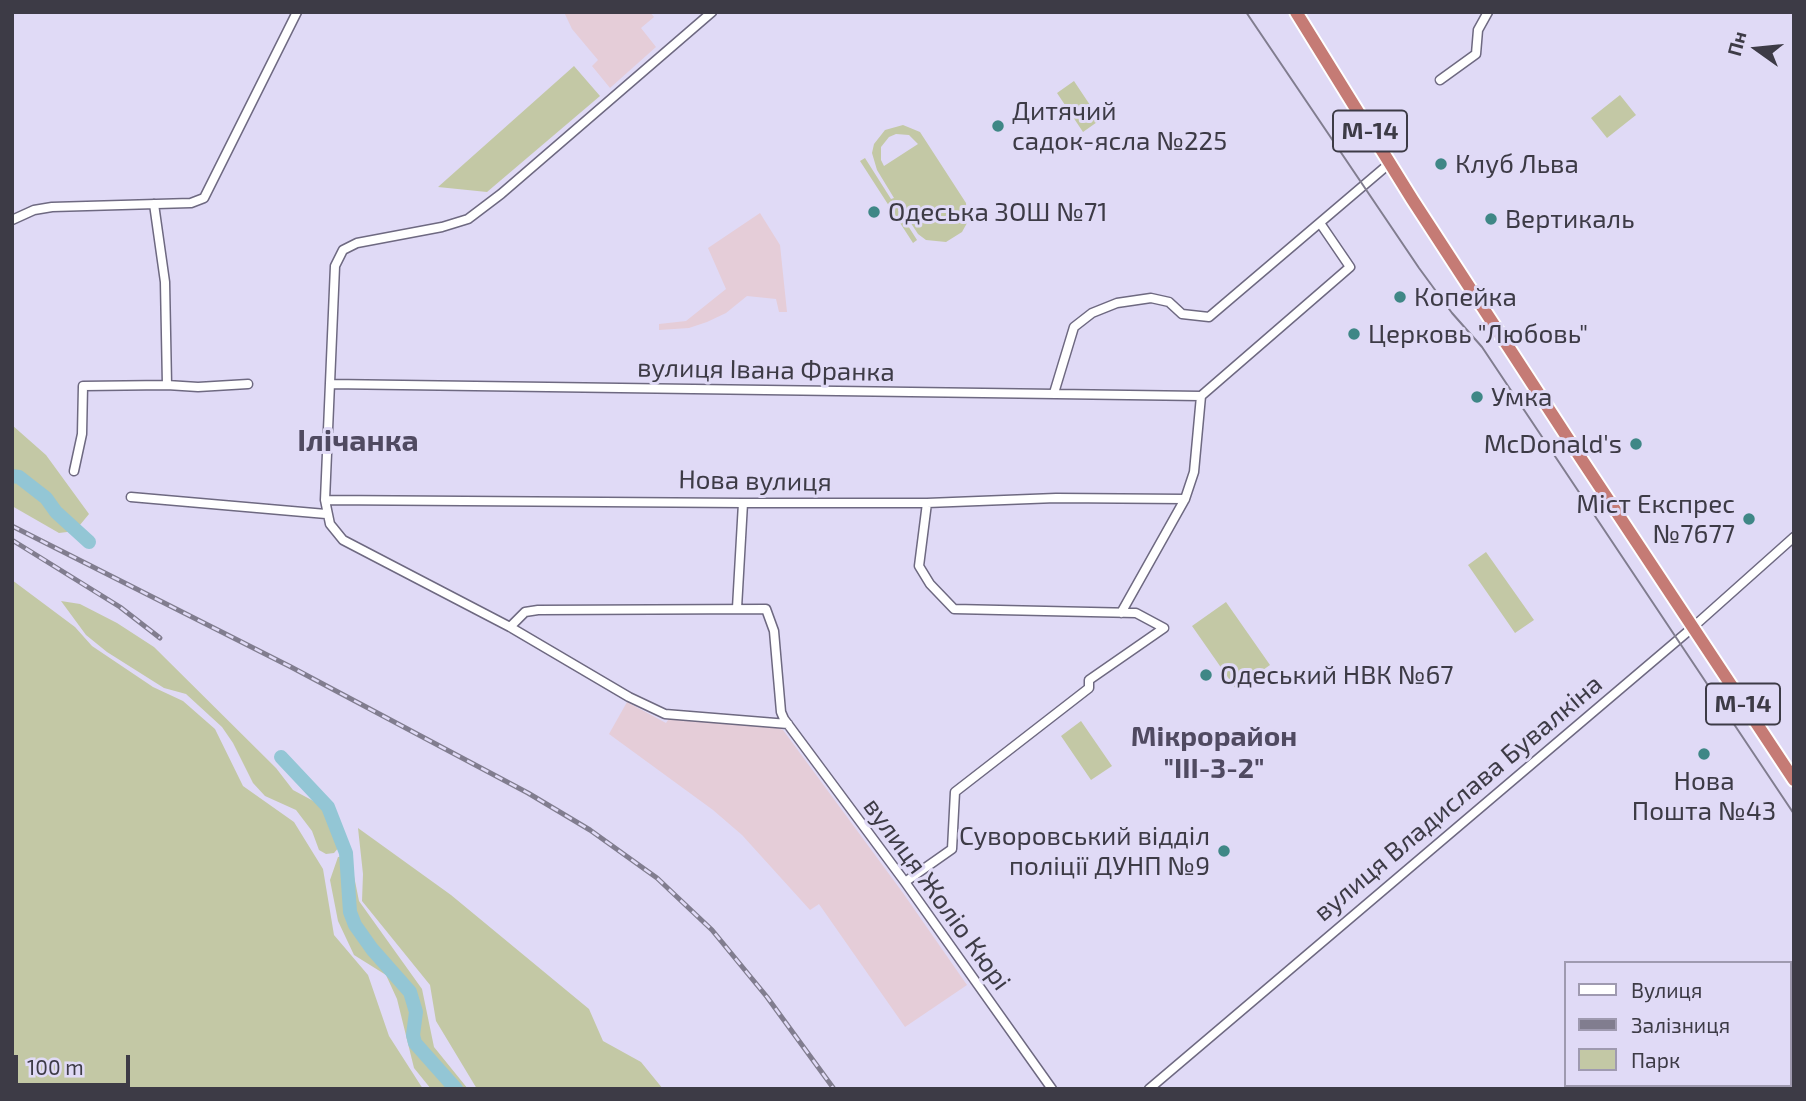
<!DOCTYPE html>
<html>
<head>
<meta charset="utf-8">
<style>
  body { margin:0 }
  #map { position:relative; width:1806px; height:1101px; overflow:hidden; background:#e0daf6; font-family:"Exo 2",sans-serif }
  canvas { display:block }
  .frame { position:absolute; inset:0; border:14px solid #3d3b46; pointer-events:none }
  .legend { position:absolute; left:1564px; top:961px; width:228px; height:126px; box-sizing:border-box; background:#e0daf6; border:2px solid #9f9ab0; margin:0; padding:9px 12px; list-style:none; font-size:21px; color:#3d3b46 }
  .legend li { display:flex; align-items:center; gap:14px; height:35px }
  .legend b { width:35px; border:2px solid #9f9ab0 }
  .north { position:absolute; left:1722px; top:14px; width:70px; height:70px; -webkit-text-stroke:5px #e0daf6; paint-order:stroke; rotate:285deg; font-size:19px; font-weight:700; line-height:28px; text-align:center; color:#3d3b46 }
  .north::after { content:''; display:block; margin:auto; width:24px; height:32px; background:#3d3b46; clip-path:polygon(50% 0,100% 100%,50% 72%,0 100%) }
  .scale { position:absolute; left:14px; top:1055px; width:116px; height:32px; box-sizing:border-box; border:4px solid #3d3b46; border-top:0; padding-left:9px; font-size:21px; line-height:24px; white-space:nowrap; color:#3d3b46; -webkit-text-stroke:5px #e0daf6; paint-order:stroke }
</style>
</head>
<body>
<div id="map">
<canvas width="1806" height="1101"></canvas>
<div class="frame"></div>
<ul class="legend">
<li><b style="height:9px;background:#fff"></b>Вулиця</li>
<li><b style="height:9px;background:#817d8f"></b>Залізниця</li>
<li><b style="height:19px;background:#c3c8a5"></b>Парк</li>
</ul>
<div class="north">Пн</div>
<div class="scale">100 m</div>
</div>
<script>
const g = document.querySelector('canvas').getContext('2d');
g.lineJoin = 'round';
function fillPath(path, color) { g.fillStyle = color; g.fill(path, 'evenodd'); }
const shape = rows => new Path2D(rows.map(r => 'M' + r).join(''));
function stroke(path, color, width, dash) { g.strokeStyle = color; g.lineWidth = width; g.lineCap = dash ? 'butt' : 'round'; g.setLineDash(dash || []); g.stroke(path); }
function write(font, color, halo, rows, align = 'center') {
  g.font = font + ' "Exo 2",sans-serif'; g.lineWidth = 6; g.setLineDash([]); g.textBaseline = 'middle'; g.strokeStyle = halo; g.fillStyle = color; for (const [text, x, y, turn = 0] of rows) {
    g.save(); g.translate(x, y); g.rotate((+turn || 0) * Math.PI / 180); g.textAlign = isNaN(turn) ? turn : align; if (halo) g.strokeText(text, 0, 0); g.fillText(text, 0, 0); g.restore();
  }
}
fillPath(shape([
  [564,12,650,12,654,17,641,28,656,47,610,88,592,66,598,60,572,29],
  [760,213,780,245,787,312,779,312,776,299,747,296,726,313,707,322,689,328,659,330,659,324,686,321,726,289,708,248],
  [627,702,666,723,670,717,771,725,783,730,903,893,967,985,905,1027,819,904,810,910,742,835,713,810,609,734]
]), '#e5cdd8');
fillPath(shape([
  [574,66,600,96,487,192,438,187],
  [1074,81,1100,120,1083,132,1057,93],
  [1620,95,1636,115,1607,138,1591,118],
  [903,125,920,132,966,203,967,223,962,232,946,242,926,240,918,234,901,208,898,210,917,240,913,243,860,161,865,158,891,199,894,198,877,170,872,153,874,144,885,130],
  [896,134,909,135,918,144,884,166,881,160,881,147,889,137],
  [12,425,46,455,89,514,75,531,59,533,12,506],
  [1486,552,1534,620,1515,633,1468,565],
  [12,580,75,627,92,646,153,687,183,701,215,729,243,786,294,822,323,869,334,935,368,975,389,1036,423,1089,12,1089],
  [61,601,80,604,117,623,154,647,276,768,293,790,319,804,337,837,340,846,334,853,326,854,319,850,312,831,296,810,265,796,253,783,233,743,222,727,186,694,164,688,107,652,86,635],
  [1226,602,1270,665,1236,689,1192,626],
  [1081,721,1112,766,1091,780,1061,736],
  [358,828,451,895,589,1009,603,1041,641,1062,663,1089,477,1089,436,1021,430,985,362,901,363,874],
  [350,856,359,901,422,989,434,1047,468,1089,431,1089,414,1068,397,999,386,975,354,955,338,921,330,880,338,857]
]), '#c3c8a5');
stroke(shape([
  [12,476,19,477,46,498,56,512,89,542],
  [281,757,328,807,346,853,350,912,355,925,372,949,410,992,416,1012,413,1035,415,1043,456,1089]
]), '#93c6d5', 14);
const minor = shape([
  [712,12,501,194,468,219,442,227,357,243,343,250,335,266,325,500,330,524,343,540,510,627,629,697,665,714,788,724],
  [1440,80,1476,54,1478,30,1488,12],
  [12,220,34,210,52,207,191,203,204,198,297,12],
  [330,384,1201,396],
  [167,385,198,387,248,384],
  [1054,393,1074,327,1092,313,1117,303,1151,298,1169,302,1182,314,1209,317,1390,163],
  [74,471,82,434,83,386,167,385,165,282,154,204],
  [131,497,326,514],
  [325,500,743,503,927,503,1056,498,1185,499],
  [737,608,743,503],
  [1121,613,1185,499,1194,472,1201,396,1350,267,1320,223],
  [510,627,525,612,538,610,766,609,774,631,781,712,784,719,905,882,1052,1089],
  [905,882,952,849,955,792,1089,688,1089,680,1164,628,1136,613,954,609,930,584,919,566,927,503],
  [1779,1085,1781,1089],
  [1149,1089,1692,628,1794,537]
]);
const highway = shape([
  [1296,12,1412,199,1582,460,1794,780]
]);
stroke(minor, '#6e6981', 11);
stroke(highway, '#fff', 16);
stroke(minor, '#fff', 8);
stroke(highway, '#c57b75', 12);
stroke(shape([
  [1246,12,1419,268,1452,313,1482,347,1794,814]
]), '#817d8f', 2);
const rail = shape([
  [12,526,291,667,528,793,590,830,657,878,712,930,767,997,834,1089],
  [12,540,120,607,160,638]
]);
stroke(rail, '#817d8f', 5);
stroke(rail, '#e0daf6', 2.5, [8]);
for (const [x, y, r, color] of [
  [998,126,7,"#3f8786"],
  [1441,164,7,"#3f8786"],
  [874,212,7,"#3f8786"],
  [1491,219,7,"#3f8786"],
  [1400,297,7,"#3f8786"],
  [1354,334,7,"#3f8786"],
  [1477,397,7,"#3f8786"],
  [1636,444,7,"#3f8786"],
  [1749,519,7,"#3f8786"],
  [1206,675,7,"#3f8786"],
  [1704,754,7,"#3f8786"],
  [1224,851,7,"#3f8786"]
]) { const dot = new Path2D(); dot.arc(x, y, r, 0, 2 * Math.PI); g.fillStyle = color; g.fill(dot); stroke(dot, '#e0daf6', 2.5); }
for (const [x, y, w] of [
  [1370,131,74],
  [1743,704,74]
]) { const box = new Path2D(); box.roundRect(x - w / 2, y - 20.5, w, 41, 5); g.fillStyle = '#e0daf6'; g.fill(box); stroke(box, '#3d3b46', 2); }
write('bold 24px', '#3d3b46', null, [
  ["М-14",1370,131],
  ["М-14",1743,704]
]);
write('26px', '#3d3b46', '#e0daf6', [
  ["Дитячий",1012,111],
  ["садок-ясла №225",1012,141],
  ["Клуб Льва",1455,164],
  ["Одеська ЗОШ №71",888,212],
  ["Вертикаль",1505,219],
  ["Копейка",1414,297],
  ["Церковь \"Любовь\"",1368,334],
  ["Умка",1491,397],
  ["McDonald's",1622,444,"right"],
  ["Міст Експрес",1735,504,"right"],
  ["№7677",1735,534,"right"],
  ["Одеський НВК №67",1220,675],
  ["Нова",1704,781,"center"],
  ["Пошта №43",1704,811,"center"],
  ["Суворовський відділ",1210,836,"right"],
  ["поліції ДУНП №9",1210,866,"right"]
], 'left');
write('26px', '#3d3b46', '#e0daf6', [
  ["вулиця Івана Франка",766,370,1],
  ["Нова вулиця",755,481,1],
  ["вулиця Владислава Бувалкіна",1458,798,-40],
  ["вулиця Жоліо Кюрі",937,894,54]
]);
write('bold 28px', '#504a61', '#e0daf6', [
  ["Мікрорайон",1214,737],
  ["\"ІІІ-3-2\"",1214,769]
]);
write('bold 30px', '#504a61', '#e0daf6', [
  ["Ілічанка",358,441]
]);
</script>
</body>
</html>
